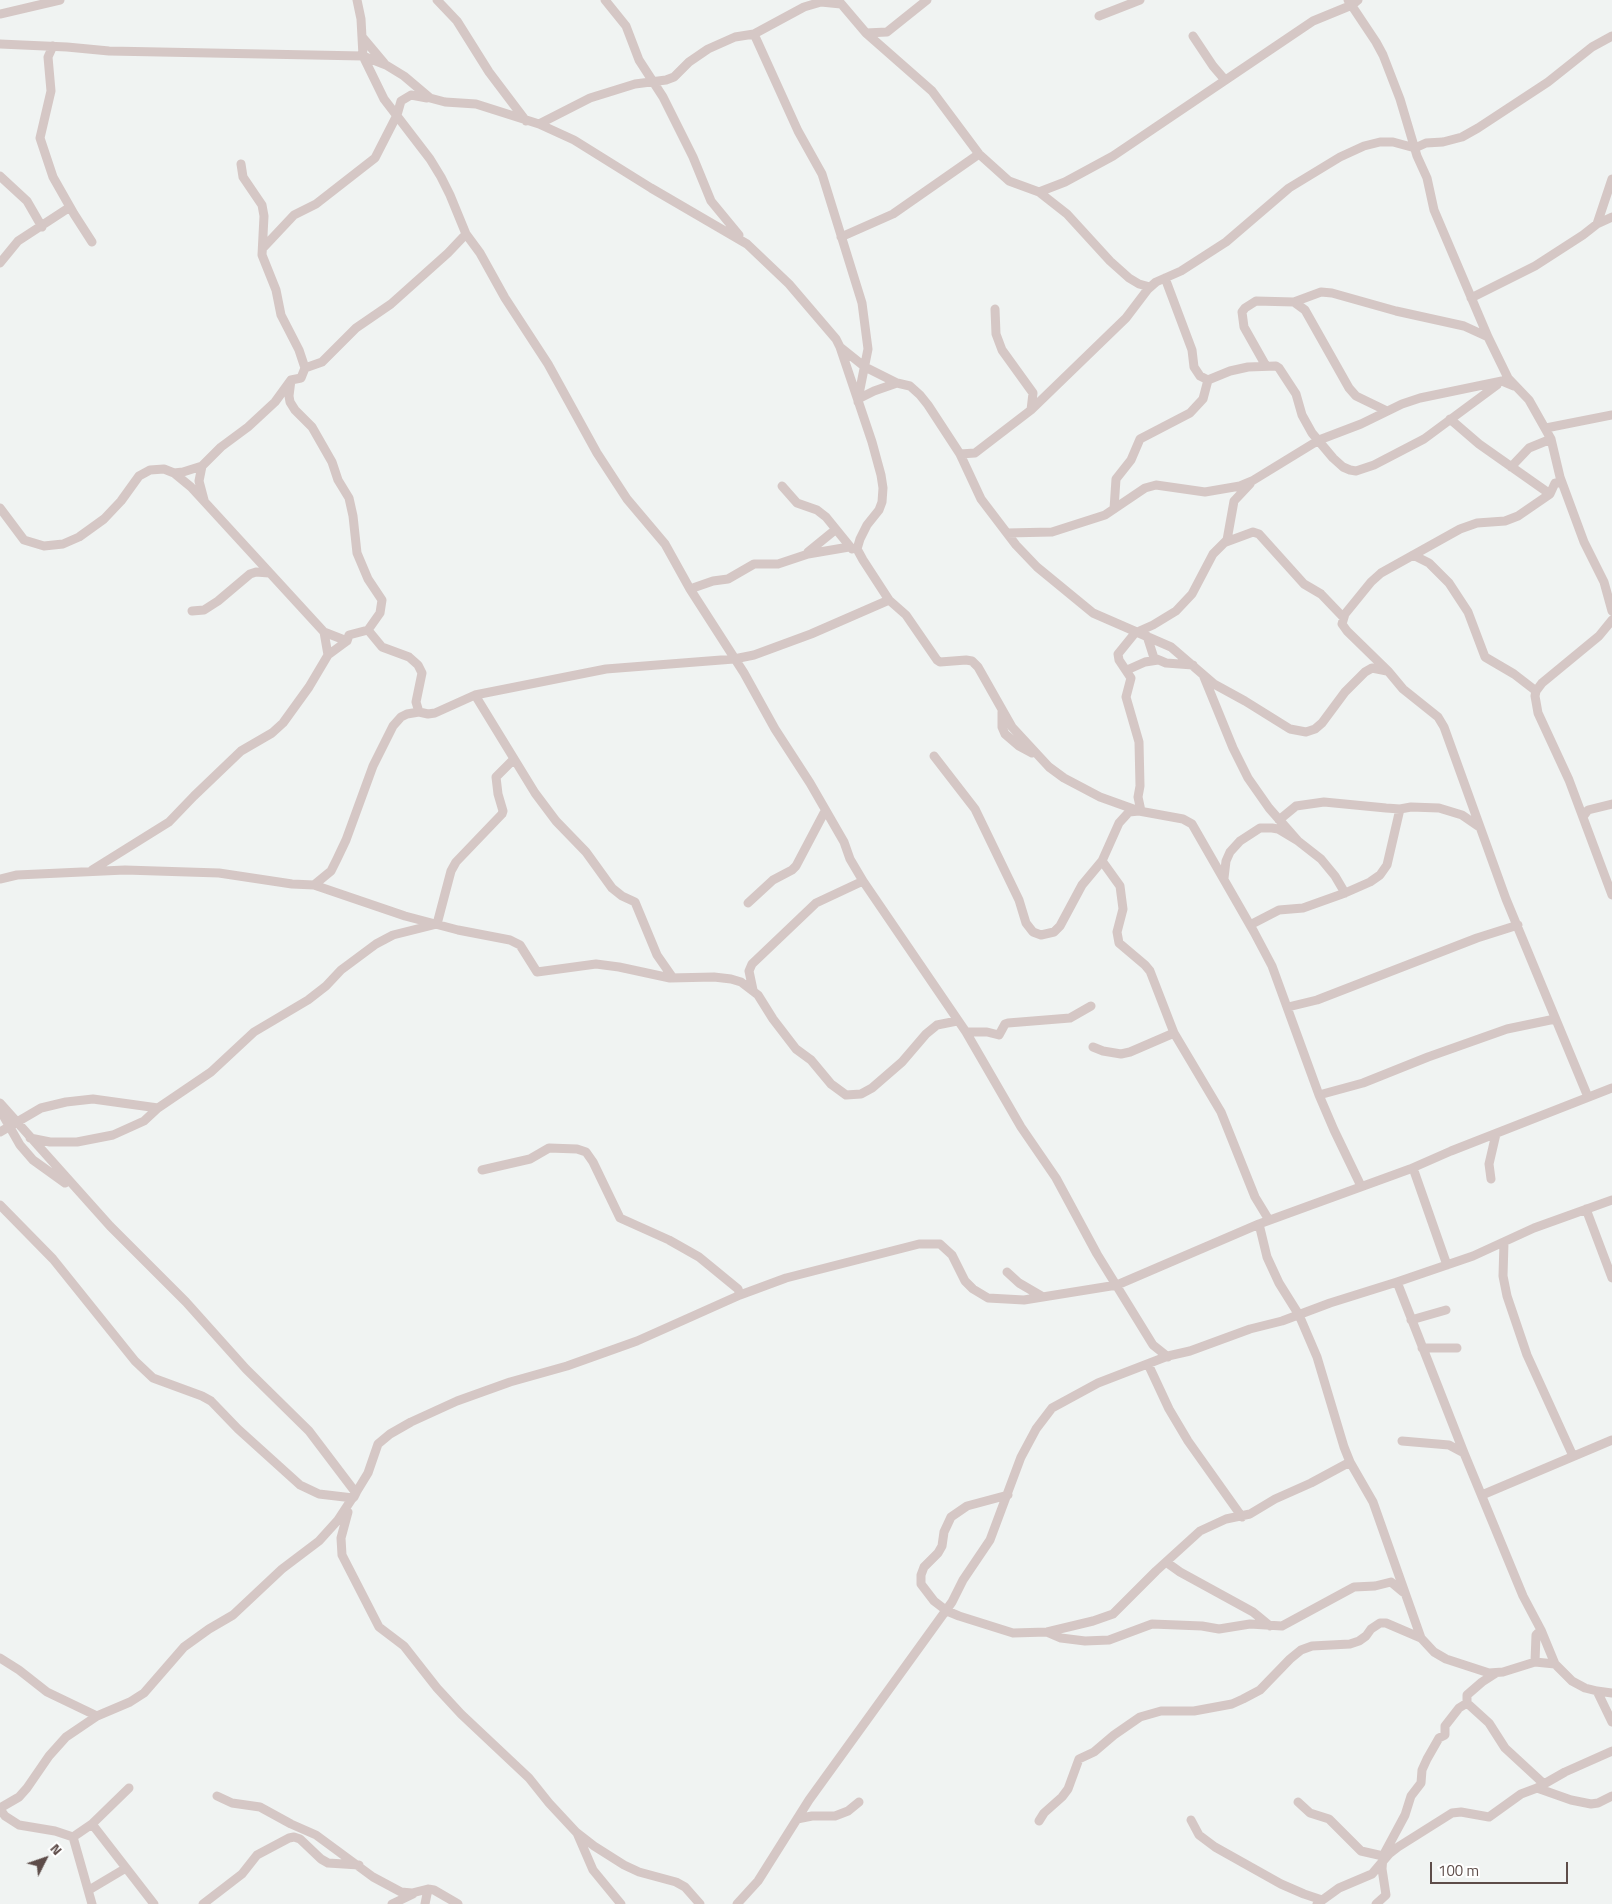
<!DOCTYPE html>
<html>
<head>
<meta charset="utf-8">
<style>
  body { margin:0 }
  #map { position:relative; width:1612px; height:1904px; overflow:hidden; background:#f0f3f2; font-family:"Titillium Web",sans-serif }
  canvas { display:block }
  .north { position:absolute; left:20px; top:1834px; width:50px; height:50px; -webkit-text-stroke:4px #fff; paint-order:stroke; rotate:49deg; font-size:14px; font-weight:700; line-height:20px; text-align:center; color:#5d4c49 }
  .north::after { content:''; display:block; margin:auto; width:18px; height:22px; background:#5d4c49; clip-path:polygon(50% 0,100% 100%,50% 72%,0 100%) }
  .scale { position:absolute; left:1430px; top:1862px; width:138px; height:22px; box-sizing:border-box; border:2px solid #5d4c49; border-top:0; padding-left:6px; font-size:15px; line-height:18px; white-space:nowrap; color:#5d4c49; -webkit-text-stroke:4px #fff; paint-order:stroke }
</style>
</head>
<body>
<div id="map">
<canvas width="1612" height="1904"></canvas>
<div class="north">N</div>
<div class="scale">100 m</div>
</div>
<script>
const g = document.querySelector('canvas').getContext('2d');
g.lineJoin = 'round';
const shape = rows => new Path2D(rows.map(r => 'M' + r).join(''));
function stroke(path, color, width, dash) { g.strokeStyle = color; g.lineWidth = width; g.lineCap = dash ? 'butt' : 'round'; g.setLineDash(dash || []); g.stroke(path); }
stroke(shape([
  [357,0,361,19,363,56,384,99,430,159,441,177,450,195,466,234,480,253,505,298,548,364,597,453,627,499,665,544,690,589,744,673,775,729,810,783,844,842,850,859,863,881,966,1032,1021,1127,1056,1178,1097,1254,1153,1345,1168,1357],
  [437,0,457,21,489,72,526,121],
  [605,0,626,26,639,60,663,97,693,157,711,201,739,235],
  [838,0,866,33,932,91,979,154,1009,181,1039,192,1065,182,1113,156,1313,21,1352,5,1358,0],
  [1348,0,1376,42,1383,55,1400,99,1417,156,1427,178,1434,210,1488,337,1508,378,1529,400,1551,439,1560,477,1584,542,1604,582,1612,611],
  [0,14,60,0],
  [1099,16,1140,0],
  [866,33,887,32,927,0],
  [754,34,798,131,822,174,862,303,868,349,858,399],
  [1193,36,1213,66,1225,80],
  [363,38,384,63],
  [0,44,67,47,109,51,363,56,386,65,404,76,430,98,445,102,476,104,539,124,574,140,651,188,747,244,789,284,836,339,840,347,872,442,881,475,883,488,882,502,879,510,867,525,860,539,857,549,863,560,889,600,906,615,937,660,940,662,966,660,972,661,978,667,1012,727,1049,767,1064,778,1100,797,1139,811,1183,819,1192,824,1254,932,1272,966,1319,1095,1334,1130,1361,1186],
  [53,46,48,57,51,91,40,138,53,177,74,214,92,242],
  [539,124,590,98,635,84,666,80,674,77,689,62,708,49,735,37,754,34,804,7,821,2,841,4],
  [241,164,243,177,262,205,264,216,262,255,276,290,281,315,299,350,305,368],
  [0,176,27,201,42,227],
  [1039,192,1067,214,1110,261,1129,278,1139,284,1150,287],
  [1597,224,1612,179],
  [841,237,893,214,979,154],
  [263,248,294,215,316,204,375,158,397,115,401,101,411,95,427,98],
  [0,263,18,241,70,207],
  [1165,278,1192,350,1194,367,1200,376,1208,380,1230,371,1248,367,1276,366,1279,368,1296,394,1302,415,1312,433,1333,458,1343,467,1350,470,1356,471,1374,465,1424,439,1497,385],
  [1471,298,1535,266,1583,235,1597,224,1612,217],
  [1294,302,1305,310,1349,388,1356,396,1387,411],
  [995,309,996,334,1002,350,1033,393,1031,410],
  [840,347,865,367,897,383,910,386,920,395,928,405,960,454,981,499,1016,545,1037,567,1093,613,1171,647,1214,684,1245,701,1290,729,1306,732,1315,729,1322,723,1345,692,1365,672,1372,668,1387,671],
  [1266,366,1244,327,1242,312,1245,308,1256,301,1294,302,1321,292,1332,293,1396,311,1464,326,1488,337],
  [291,380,289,396,290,402,295,410,312,427,332,462,338,480,349,498,353,516,357,553,368,579,382,600,380,613,368,630],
  [858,402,858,399,874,391,897,383],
  [1450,419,1479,444,1550,494],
  [1546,428,1612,415],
  [960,454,975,453,1031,410,1126,318,1148,289,1156,282,1181,271,1226,242,1289,188,1340,157,1364,146,1380,142,1393,142,1415,148,1426,143,1443,142,1462,137,1478,128,1548,82,1592,47,1612,36],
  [202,466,199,481,204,500],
  [1511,467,1529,448,1551,439],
  [174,473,183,472,202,466,221,447,248,427,275,402,291,380,301,378,305,368,322,362,356,328,391,304,448,253,466,234],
  [1562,483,1555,483,1550,494,1518,516,1505,521,1477,523,1460,529,1381,573,1371,582,1345,614,1342,624,1347,631,1388,671,1403,689,1438,717,1444,727,1506,899,1588,1097],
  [782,486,797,503,817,510,826,517,852,549],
  [0,508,24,540,44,546,63,544,79,537,104,519,121,501,139,476,150,470,164,469,174,473,191,487,324,632,347,641],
  [1114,509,1116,479,1131,460,1140,439,1190,413,1203,399,1208,380],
  [1007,533,1052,532,1105,515,1145,488,1156,485,1205,492,1240,486,1252,481,1319,440,1361,424,1402,404,1420,398,1502,381,1514,386],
  [1226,542,1253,532,1259,534,1304,584,1321,594,1343,617],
  [808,552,835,530],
  [1413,555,1429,563,1449,583,1468,612,1485,657,1514,674,1536,691],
  [690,589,713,581,728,579,754,564,778,564,808,554,849,547],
  [192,611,204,610,218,601,250,574,256,572,269,573],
  [1612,620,1599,636,1542,683,1536,691,1535,696,1538,713,1569,780,1612,895],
  [368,630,382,647,409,657,418,665,422,673,416,702,419,712,428,714,435,713,475,695,606,669,734,659,754,655,811,634,889,600],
  [324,632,328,655],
  [1147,636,1154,658,1159,660,1166,663,1193,665],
  [1127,670,1145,662,1158,660],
  [1204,677,1233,748,1248,778,1269,808,1298,841],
  [475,695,535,793,556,821,586,852,612,888,622,896,635,902,657,955,673,978],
  [1002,712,1002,727,1005,734,1019,746,1032,753],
  [934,756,975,809,1019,900,1026,923,1033,932,1041,935,1054,932,1060,926,1082,885,1102,861,1119,823,1129,812,1139,811],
  [1141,811,1138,797,1140,786,1139,742,1126,697,1131,678,1119,660,1118,654,1135,633,1153,625,1176,611,1192,594,1213,554,1227,540,1234,501,1250,484],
  [1583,817,1588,810,1612,804],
  [1279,820,1296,806,1324,802,1386,808,1400,809,1411,807,1439,808,1462,815,1478,826],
  [1102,861,1120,886,1123,909,1117,932,1119,943,1145,965,1150,971,1174,1033,1221,1112,1255,1197,1269,1220],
  [92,870,169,822,194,796,241,751,272,733,283,723,309,687,328,655,347,641,349,635,368,630],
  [1224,878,1226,861,1230,852,1240,841,1260,828,1272,828,1278,829,1298,841,1321,859,1335,876,1345,893],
  [0,879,17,875,125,870,219,873,292,884,314,885,405,916,458,930,510,940,520,945,537,972,596,964,619,967,670,978,714,977,731,979,741,982,758,995,773,1019,796,1049,811,1060,831,1084,846,1095,861,1094,872,1088,902,1062,926,1034,937,1025,957,1021],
  [314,885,331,871,337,859,346,840,373,766,393,726,401,717,407,714,419,712],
  [748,903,773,880,792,870,796,866,825,811],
  [1250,925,1279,910,1303,908,1345,893,1370,882,1380,875,1387,865,1400,809],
  [753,990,749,971,752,964,816,903,863,881],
  [1288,1007,1317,1000,1477,938,1518,925],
  [966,1032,987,1032,999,1035,1005,1024,1008,1023,1070,1018,1091,1006],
  [1093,1047,1103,1051,1121,1054,1130,1052,1174,1033],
  [1319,1095,1363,1083,1428,1057,1507,1029,1555,1019],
  [0,1103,110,1226,186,1302,246,1369,309,1431,356,1493,354,1497],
  [0,1110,20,1145,33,1160,65,1183],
  [0,1132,41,1108,66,1102,93,1099,158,1108],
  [30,1138,50,1142,77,1142,113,1135,144,1121,158,1108,211,1072,254,1032,308,1000,326,986,341,970,376,944,393,935,437,924,451,871,456,862,502,814,503,811,498,794,496,777,514,759],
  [1413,1168,1447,1265],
  [482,1170,530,1159,549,1148,577,1149,586,1152,593,1162,620,1218,669,1240,699,1257,738,1289,740,1295],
  [1491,1179,1489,1164,1496,1134],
  [0,1205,53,1259,135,1361,153,1378,202,1396,211,1401,238,1429,300,1485,319,1494,353,1498],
  [1586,1209,1612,1278],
  [1259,1224,1267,1257,1279,1283,1299,1315,1317,1357,1344,1447,1350,1462,1373,1502,1421,1638,1434,1652,1446,1659,1489,1673,1503,1672,1535,1662,1555,1664],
  [1504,1242,1503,1276,1507,1296,1527,1355,1573,1456],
  [1007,1272,1019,1283,1043,1297],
  [1397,1282,1464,1453,1523,1596,1541,1630,1555,1664,1572,1681,1585,1688,1597,1691,1612,1693],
  [1411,1320,1446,1310],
  [1422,1348,1457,1348],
  [1148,1364,1169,1409,1188,1441,1242,1517],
  [1402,1441,1449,1445,1464,1453],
  [1008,1495,967,1506,951,1517,944,1532,942,1546,938,1553,924,1567,921,1575,921,1584,934,1601,947,1611,959,1616,1013,1633,1047,1632,1093,1621,1113,1614,1156,1571,1200,1531,1226,1519,1250,1514,1275,1499,1311,1483,1350,1462],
  [1482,1495,1612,1440],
  [348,1512,341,1538,342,1555,379,1627,404,1646,437,1688,461,1714,529,1778,549,1803,576,1832,594,1846,624,1865,639,1872,676,1882,685,1887,700,1904],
  [1166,1562,1180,1572,1253,1612,1270,1626],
  [1047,1632,1061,1638,1085,1641,1109,1640,1152,1624,1202,1626,1219,1629,1250,1624,1282,1626,1354,1587,1375,1586,1391,1582,1403,1592],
  [0,1658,19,1670,47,1692,97,1716],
  [1535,1662,1536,1635,1541,1630],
  [1597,1691,1612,1722],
  [1467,1703,1489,1723,1505,1748,1544,1784],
  [1537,1788,1571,1800,1591,1804,1598,1803,1612,1796],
  [217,1796,232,1803,260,1807,291,1824,316,1835,373,1877,401,1892,412,1893,428,1889,434,1890,458,1904],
  [1298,1802,1310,1813,1329,1819,1361,1851,1383,1856],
  [0,1808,19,1797,27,1788,49,1756,66,1737,97,1716,130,1702,144,1693,184,1647,209,1629,233,1615,282,1569,319,1541,338,1520,357,1491,368,1473,378,1444,390,1434,411,1422,457,1401,510,1382,567,1366,637,1341,740,1295,786,1278,919,1244,940,1244,952,1255,965,1281,973,1289,988,1298,1024,1300,1117,1285,1259,1224,1410,1169,1451,1151,1612,1088],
  [0,1809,5,1816,19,1825,55,1831,73,1837,92,1824,129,1788],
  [797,1819,812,1816,835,1816,848,1811,859,1802],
  [1191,1820,1199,1835,1215,1847,1281,1884,1304,1894,1322,1900],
  [1039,1821,1044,1813,1062,1797,1068,1789,1079,1759,1094,1752,1114,1735,1140,1717,1161,1711,1194,1711,1232,1704,1243,1699,1260,1690,1290,1659,1301,1650,1312,1646,1350,1644,1359,1641,1366,1636,1371,1629,1380,1623,1386,1623,1421,1638],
  [92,1824,154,1904],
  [577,1833,593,1870,621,1904],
  [73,1837,92,1904],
  [89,1890,126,1868],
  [203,1904,242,1874,257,1855,289,1838,294,1837,300,1839,321,1859,328,1863,359,1865],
  [392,1904,413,1894],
  [425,1904,428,1889],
  [737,1904,758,1881,809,1800,952,1602,963,1580,990,1540,1021,1457,1036,1429,1052,1408,1098,1383,1168,1356,1190,1351,1250,1329,1282,1321,1330,1303,1397,1282,1473,1256,1534,1228,1612,1200],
  [1317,1904,1339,1888,1372,1874,1389,1854,1398,1847,1452,1813,1461,1812,1489,1817,1521,1794,1537,1788,1565,1772,1612,1751],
  [1376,1904,1386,1895,1382,1869,1383,1856,1405,1815,1411,1796,1421,1783,1422,1770,1427,1759,1439,1738,1445,1735,1445,1726,1459,1708,1467,1703,1467,1695,1482,1682,1496,1673]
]), '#d5c7c5', 9);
</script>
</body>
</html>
